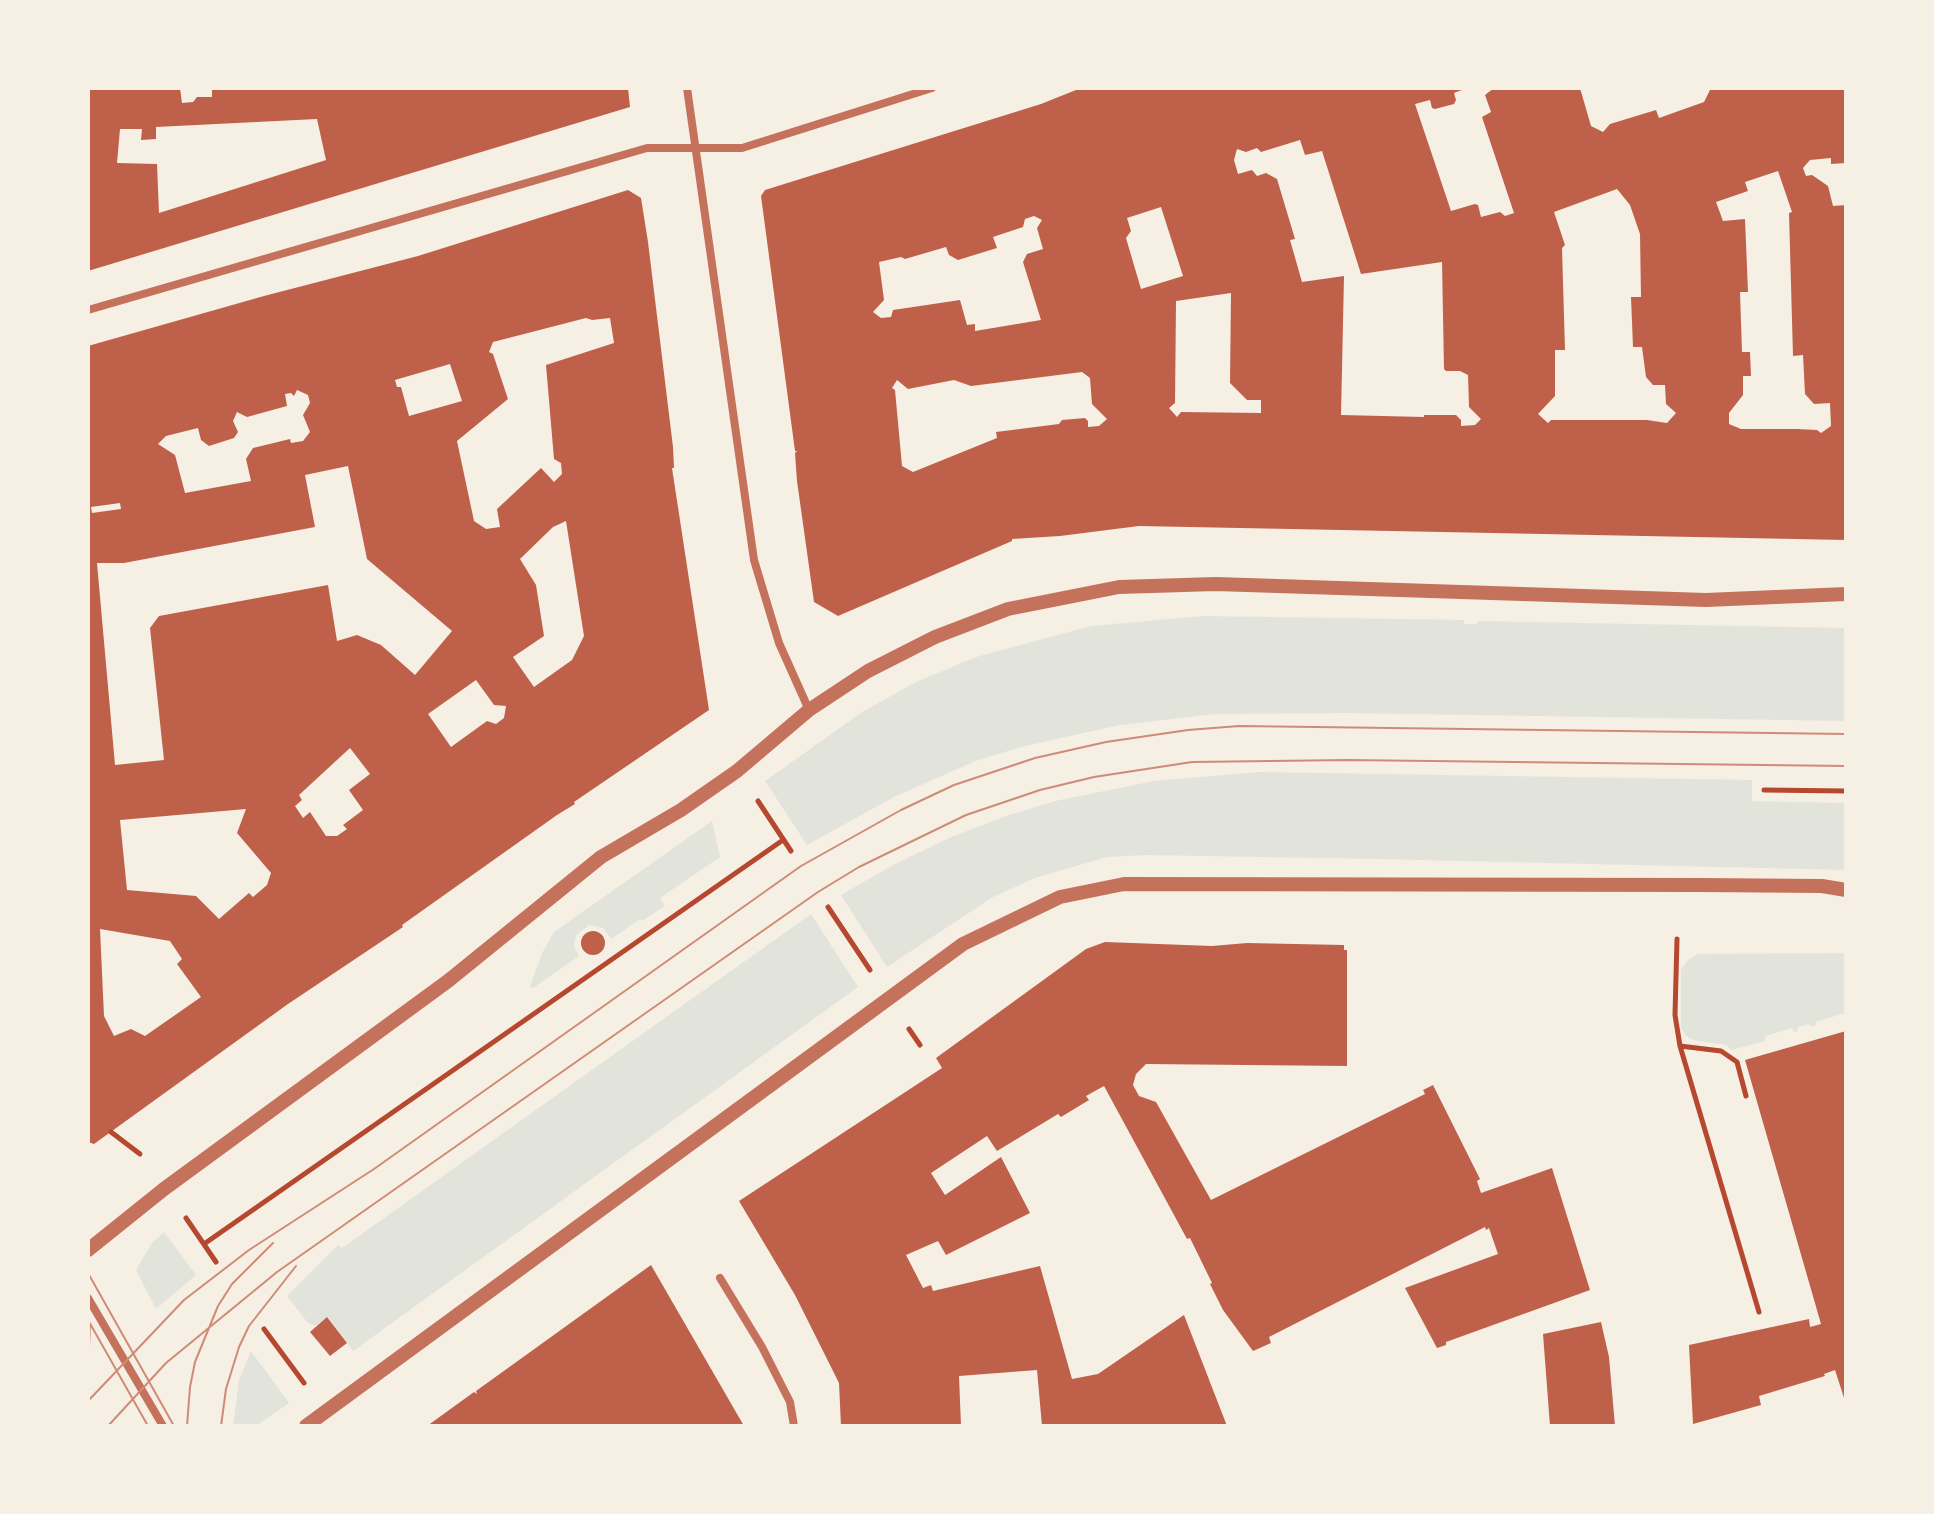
<!DOCTYPE html>
<html>
<head>
<meta charset="utf-8">
<style>
  body { margin:0 }
  #map { position:relative; width:1934px; height:1514px; overflow:hidden; background:#f6efe4; font-family:Mulish,sans-serif }
  canvas { display:block }
  .frame { position:absolute; inset:0; border:90px solid #f6efe4; pointer-events:none }
</style>
</head>
<body>
<div id="map">
<canvas width="1934" height="1514"></canvas>
<div class="frame"></div>
</div>
<script>
const g = document.querySelector('canvas').getContext('2d');
g.lineJoin = 'round';
function fillPath(path, color) { g.fillStyle = color; g.fill(path, 'evenodd'); }
const shape = rows => new Path2D(rows.map(r => 'M' + r).join(''));
function stroke(path, color, width, dash) { g.strokeStyle = color; g.lineWidth = width; g.lineCap = dash ? 'butt' : 'round'; g.setLineDash(dash || []); g.stroke(path); }
fillPath(shape([
  [1204,616,1464,620,1464,624,1477,624,1478,621,1846,628,1846,721,1347,713,1215,714,1120,725,1025,746,978,760,894,797,807,845,765,781,862,712,916,682,976,657,1091,626],
  [1260,772,1752,780,1752,801,1846,803,1846,870,1377,859,1146,855,1107,857,1035,878,993,897,887,967,841,895,893,865,949,838,1006,816,1055,801,1154,781],
  [712,821,720,857,660,898,665,906,642,921,640,919,611,939,603,928,589,925,576,935,574,947,579,956,533,988,530,987,542,953,554,932],
  [811,914,858,987,353,1351,328,1317,315,1326,308,1323,287,1296,338,1245,342,1248],
  [1846,953,1846,1017,1842,1014,1815,1022,1816,1025,1811,1027,1809,1024,1798,1027,1798,1031,1794,1032,1792,1028,1765,1036,1765,1041,1732,1050,1726,1045,1693,1040,1686,1036,1681,1028,1681,969,1688,960,1698,954],
  [164,1232,196,1275,156,1309,136,1270,152,1243],
  [251,1351,289,1403,256,1426,233,1426,239,1380]
]), '#e2e4dc');
fillPath(shape([
  [88,88,180,88,182,103,193,102,197,97,212,97,212,88,628,88,630,107,88,271],
  [317,119,326,160,159,213,157,164,117,163,120,129,142,129,141,140,156,139,156,127],
  [1081,88,1467,88,1454,93,1456,100,1454,104,1435,109,1432,108,1430,100,1415,104,1451,211,1475,204,1478,205,1481,217,1500,212,1505,216,1514,213,1482,117,1491,112,1485,95,1494,88,1580,88,1591,126,1603,132,1610,124,1656,110,1659,118,1704,102,1711,88,1846,88,1846,163,1831,164,1831,158,1810,160,1803,168,1806,176,1812,175,1828,186,1833,206,1846,205,1846,540,1139,526,1060,536,1012,539,1012,541,838,616,814,602,797,481,795,453,797,451,795,451,761,196,765,190,1041,104],
  [1300,140,1305,155,1322,151,1361,274,1442,262,1444,369,1446,371,1460,371,1468,375,1469,407,1481,419,1475,425,1461,426,1461,420,1456,415,1424,415,1424,417,1341,415,1344,276,1302,282,1290,240,1295,239,1277,179,1266,173,1257,176,1252,170,1238,174,1234,160,1237,149,1246,152,1257,148,1261,152],
  [1778,171,1792,212,1789,213,1793,356,1803,355,1805,394,1814,404,1830,403,1831,426,1821,433,1817,430,1797,429,1741,429,1729,424,1729,413,1743,395,1743,376,1751,376,1750,352,1742,352,1740,292,1748,292,1745,219,1723,221,1716,202,1748,191,1745,182],
  [1617,189,1630,205,1640,234,1641,297,1631,297,1633,347,1642,347,1646,377,1653,385,1665,385,1666,404,1676,413,1667,423,1647,420,1551,420,1548,423,1538,414,1555,396,1555,350,1565,350,1562,248,1565,245,1554,212],
  [1161,207,1183,276,1141,289,1126,238,1131,231,1127,218],
  [1034,216,1042,220,1037,228,1043,249,1027,254,1023,262,1041,320,975,331,975,324,967,325,960,300,893,310,891,317,881,318,873,312,884,300,879,262,901,257,905,259,946,247,949,255,958,260,997,248,993,237,1023,227,1025,219],
  [1231,293,1230,383,1247,400,1261,400,1261,413,1181,412,1177,417,1169,408,1175,403,1176,301],
  [1082,372,1090,378,1092,404,1107,419,1099,426,1088,427,1088,421,1085,418,1062,420,1059,424,996,432,997,438,913,472,902,466,895,390,892,388,897,380,908,389,954,380,971,386],
  [628,190,641,198,648,242,673,447,674,468,672,468,709,710,574,802,575,804,557,815,402,925,403,927,288,1004,94,1144,88,1142,88,346,264,296,418,256],
  [586,318,592,320,610,318,614,343,546,365,554,459,561,463,562,474,554,482,541,468,497,509,500,527,486,529,474,521,457,441,508,399,493,354,489,352,493,342],
  [450,364,462,401,409,416,401,387,397,387,395,380],
  [297,390,308,395,310,403,303,415,310,432,303,441,291,443,290,439,253,448,246,459,251,481,185,493,175,455,158,444,166,436,198,428,201,440,209,446,234,438,238,432,233,421,237,412,247,417,287,406,285,394,291,393,294,396],
  [348,466,367,559,452,631,415,675,381,645,357,635,337,641,328,585,159,616,150,628,164,760,115,765,97,563,124,563,315,527,305,475],
  [120,503,121,509,92,513,91,507],
  [566,521,584,636,572,660,534,687,513,657,544,636,536,585,520,559,553,527],
  [476,680,494,705,506,706,504,718,496,724,487,721,451,747,428,714],
  [350,748,370,774,349,790,363,810,343,825,347,829,337,836,326,836,310,812,303,818,295,806,302,800,299,795],
  [246,809,237,833,271,873,267,885,253,897,249,893,219,919,196,896,127,890,120,820],
  [100,929,170,941,182,959,177,964,201,997,145,1036,131,1029,114,1036,104,1016],
  '581 943a12 12 0 1 1 24 0a12 12 0 1 1-24 0Z',
  [1105,942,1212,946,1247,943,1344,945,1344,950,1347,950,1347,1066,1146,1064,1136,1074,1133,1085,1139,1096,1156,1102,1211,1200,1425,1094,1423,1090,1433,1085,1480,1179,1477,1181,1481,1193,1552,1168,1590,1290,1446,1342,1446,1345,1437,1348,1405,1288,1498,1254,1489,1228,1486,1230,1485,1227,1269,1337,1271,1343,1253,1351,1223,1310,1210,1284,1212,1283,1190,1238,1187,1239,1104,1086,1086,1096,1089,1100,1061,1117,1058,1114,997,1151,987,1136,931,1173,945,1195,1001,1157,1030,1213,946,1255,938,1241,906,1255,923,1288,931,1285,933,1291,1040,1266,1072,1379,1098,1374,1184,1315,1227,1426,1042,1426,1037,1370,959,1376,961,1426,841,1426,839,1383,795,1295,739,1201,942,1068,936,1058,1086,949],
  [1846,1031,1846,1404,1835,1370,1824,1374,1825,1376,1759,1396,1761,1405,1693,1424,1689,1345,1809,1319,1810,1327,1821,1324,1745,1060],
  [651,1265,744,1426,427,1426,474,1392,477,1394,476,1391],
  [327,1317,347,1343,330,1356,310,1332],
  [1601,1322,1609,1357,1615,1426,1550,1426,1543,1334]
]), '#bf614a');
stroke(shape([
  [1764,790,1846,791],
  [758,801,791,851],
  [828,907,870,970],
  [1677,939,1675,1015,1680,1046,1759,1312],
  [909,1029,920,1045],
  [1680,1046,1721,1051,1737,1062,1746,1096],
  [111,1132,140,1154],
  [186,1218,216,1262],
  [204,1244,783,840],
  [264,1329,304,1383]
]), '#b5482f', 5);
stroke(shape([
  [687,88,754,560,779,643,809,710],
  [88,310,647,148,742,148,932,88],
  [720,1278,762,1347,790,1402,794,1426],
  [88,1298,163,1426]
]), '#c5725c', 8);
stroke(shape([
  [88,1250,164,1189,448,981,601,857,681,810,737,771,809,710,868,671,935,637,1008,609,1119,587,1216,584,1706,600,1846,594],
  [306,1426,963,944,1060,897,1124,884,1700,885,1822,886,1846,890]
]), '#c5725c', 14);
stroke(shape([
  [88,1273,174,1426],
  [88,1320,148,1426],
  [88,1369,90,1325],
  [88,1401,184,1300,249,1250,374,1169,801,866,901,810,954,785,1035,758,1106,742,1188,730,1239,726,1846,734],
  [108,1426,166,1363,277,1272,818,892,859,867,966,815,1040,790,1094,777,1192,762,1348,760,1846,766],
  [187,1426,190,1387,195,1362,218,1306,232,1284,273,1243],
  [221,1426,226,1389,239,1347,249,1326,296,1266]
]), '#cf8b77', 2);
</script>
</body>
</html>
